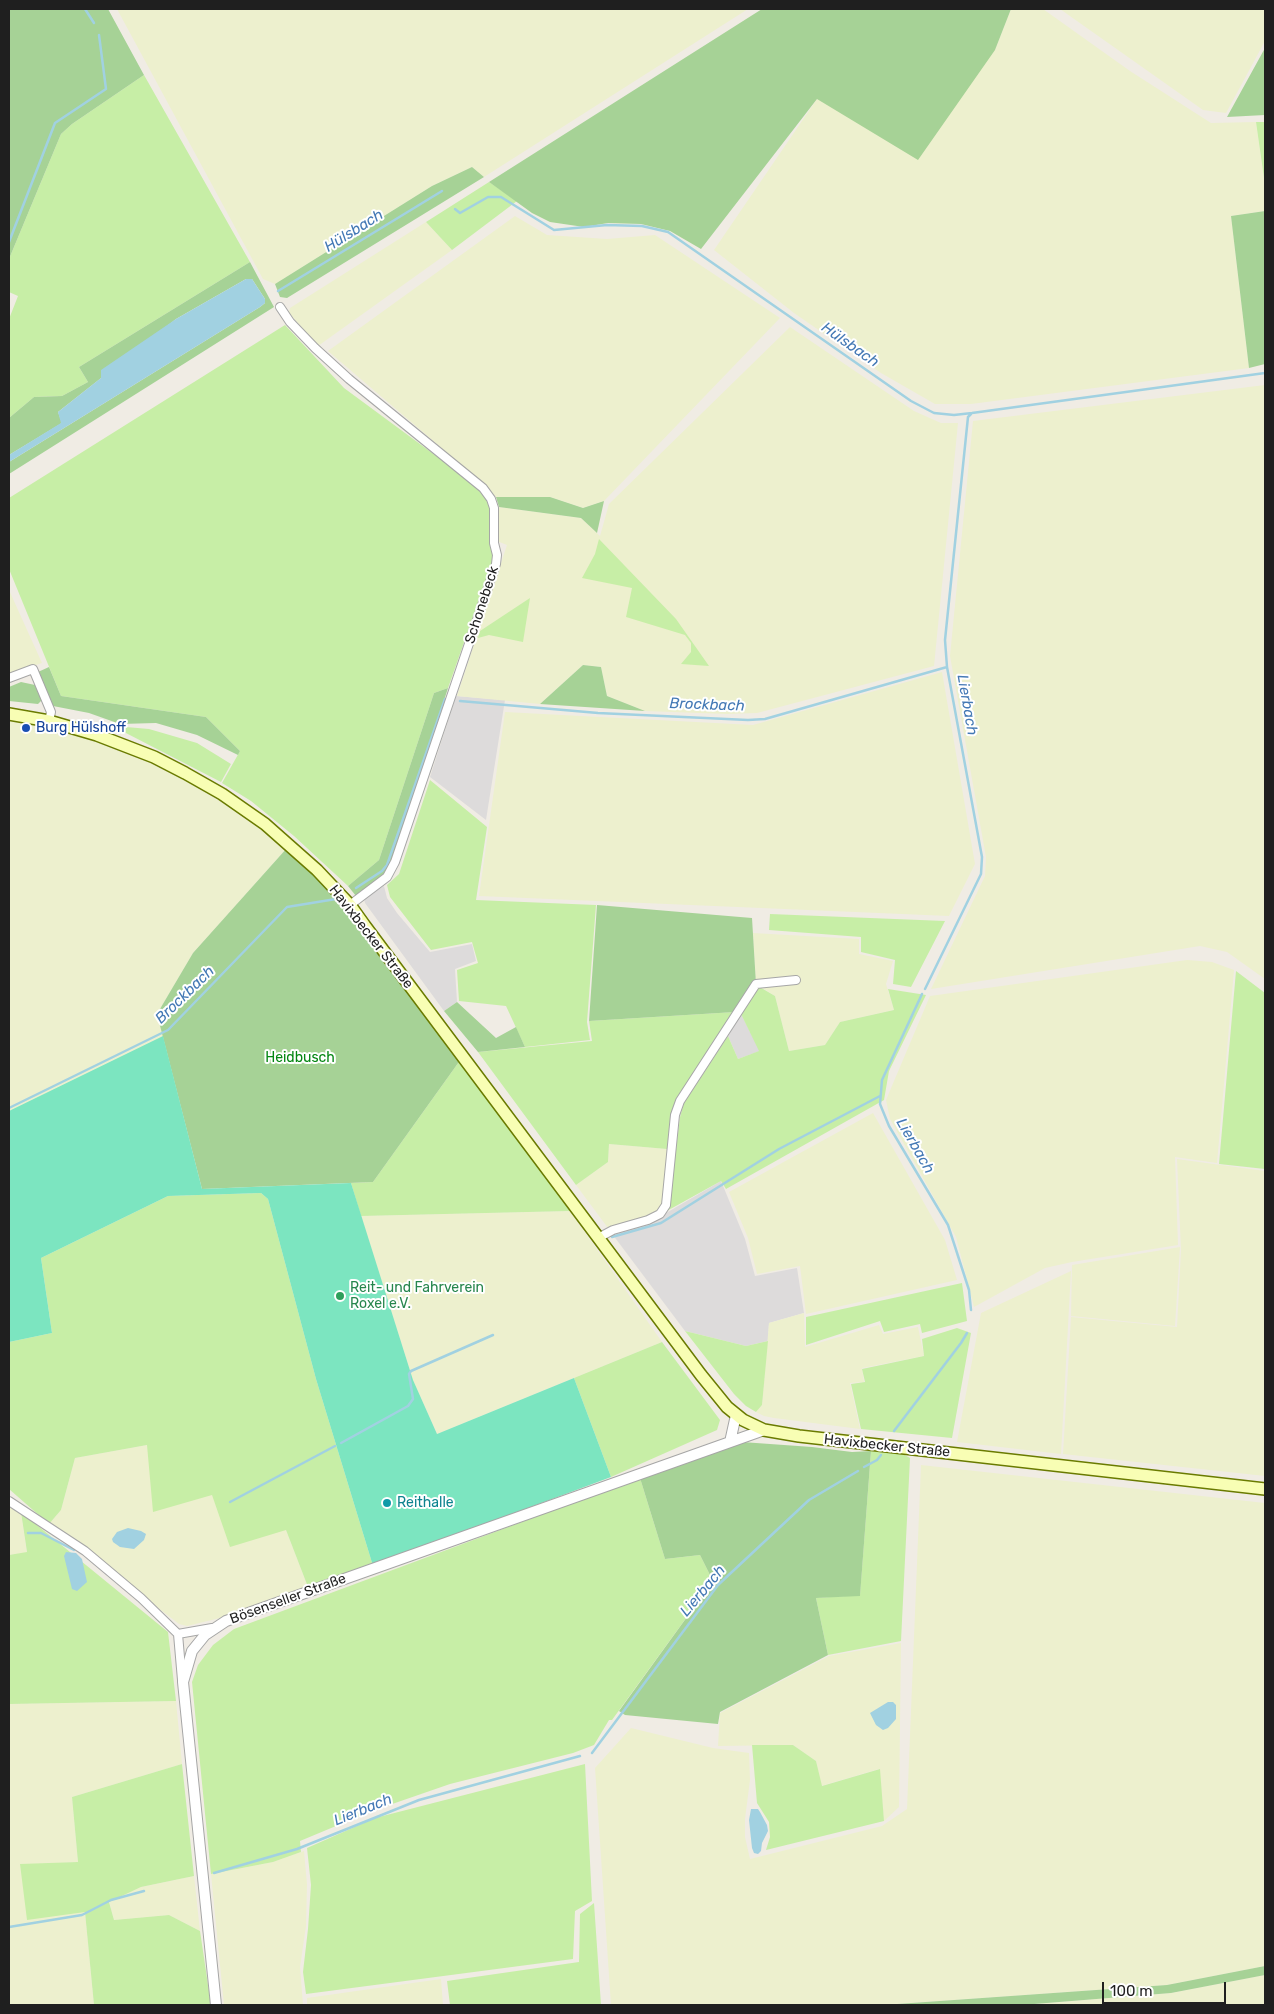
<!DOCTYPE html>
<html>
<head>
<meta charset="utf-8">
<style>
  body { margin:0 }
  #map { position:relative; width:1274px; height:2014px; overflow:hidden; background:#f0ece4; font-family:Rubik,sans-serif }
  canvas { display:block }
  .frame { position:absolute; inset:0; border:10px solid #1f1f1f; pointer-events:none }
  .scale { position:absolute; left:1102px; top:1982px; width:124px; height:22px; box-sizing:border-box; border:2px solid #1f1f1f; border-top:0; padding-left:6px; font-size:15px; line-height:18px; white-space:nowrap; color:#1f1f1f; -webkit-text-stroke:4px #fff; paint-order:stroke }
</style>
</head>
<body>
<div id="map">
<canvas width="1274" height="2014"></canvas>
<div class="frame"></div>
<div class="scale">100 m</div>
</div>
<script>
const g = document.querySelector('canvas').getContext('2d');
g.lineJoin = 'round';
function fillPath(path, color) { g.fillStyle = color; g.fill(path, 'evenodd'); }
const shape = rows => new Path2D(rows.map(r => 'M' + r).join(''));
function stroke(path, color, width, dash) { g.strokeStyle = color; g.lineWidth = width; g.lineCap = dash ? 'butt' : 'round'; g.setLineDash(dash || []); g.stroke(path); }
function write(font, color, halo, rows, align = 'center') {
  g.font = font + ' Rubik,sans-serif'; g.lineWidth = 4; g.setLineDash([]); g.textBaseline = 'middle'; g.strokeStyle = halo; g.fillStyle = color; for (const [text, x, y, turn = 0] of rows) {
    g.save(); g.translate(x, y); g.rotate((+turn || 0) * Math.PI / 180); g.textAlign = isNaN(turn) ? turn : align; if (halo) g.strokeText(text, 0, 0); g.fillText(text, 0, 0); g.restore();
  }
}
fillPath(shape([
  [456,696,505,700,486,820,430,777],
  [384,886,387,898,397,913,430,952,472,944,476,961,455,969,457,1002,444,1011,365,903,364,898],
  [741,1014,760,1051,738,1059,728,1036],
  [721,1181,745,1239,755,1276,797,1268,804,1313,769,1323,768,1341,746,1346,685,1331,613,1235,649,1223]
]), '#dddbdb');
fillPath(shape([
  [117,9,748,9,484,177,472,167,432,186,275,284,263,279],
  [1011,9,1043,9,1130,71,1211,123,1256,122,1265,185,1265,211,1231,216,1249,368,971,404,935,404,881,373,794,313,714,250,817,99,995,50],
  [1060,9,1265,9,1265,41,1226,113,1203,110],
  [515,216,547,235,607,239,655,235,780,318,604,501,583,508,550,497,496,497,486,486,328,351],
  [426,222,452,250,318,346,289,313,290,308],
  [790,327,914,411,941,423,958,423,934,666,757,713,727,714,645,711,607,696,601,667,583,665,540,704,457,696,507,545,497,541,499,529,499,507,581,518,600,536,609,504],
  [1265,385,1265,979,1227,952,1200,946,931,989,985,876,986,857,950,656,973,421],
  [9,590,42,663,9,674],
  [942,672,975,864,949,916,479,896,505,712,753,725],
  [9,717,56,726,118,747,184,776,238,809,287,848,193,953,157,1014,163,1036,9,1111],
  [753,933,859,939,859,954,893,961,886,984,894,1010,840,1022,825,1045,789,1051,775,996,756,984],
  [1187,960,1212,962,1234,970,1217,1163,1175,1157,1178,1245,1072,1262,1045,1268,974,1307,956,1237,890,1119,886,1100,930,996],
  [873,1113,945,1240,957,1280,806,1314,800,1266,757,1274,748,1238,729,1192],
  [609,1144,667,1149,662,1204,658,1212,646,1217,608,1228,576,1185,608,1162],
  [1177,1159,1265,1171,1265,1476,1063,1454,1071,1317,1177,1327,1181,1250],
  [570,1211,662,1342,437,1434,413,1380,361,1216],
  [1180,1247,1175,1326,1071,1316,1072,1265],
  [1071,1271,1061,1454,957,1442,981,1313],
  [804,1313,805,1347,879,1325,883,1334,918,1327,924,1356,862,1368,864,1382,850,1383,860,1429,774,1418,764,1416,756,1412,762,1405,769,1323],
  [147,1445,213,1495,286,1530,308,1587,224,1617,187,1626,179,1624,49,1524,61,1510,75,1458],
  [921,1465,1265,1503,1265,1966,1167,1985,883,2005,611,2005,595,1768,631,1728,713,1748,749,1753,750,1780,745,1819,745,1837,750,1859,882,1826,907,1809],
  [9,1504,21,1512,27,1553,9,1555],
  [901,1643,899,1807,884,1821,879,1769,821,1786,816,1761,793,1745,718,1746,720,1713,829,1656],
  [176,1701,182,1764,72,1797,78,1862,20,1865,85,1912,94,2005,9,2005,9,1704],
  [304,1851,307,1884,306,1926,300,1967,303,2005,224,2005,211,1874,273,1862],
  [194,1876,200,1931,169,1915,114,1920,109,1901,141,1887],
  [1265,1975,1265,2005,1022,2005,1171,1993],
  [441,1979,443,2005,307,2005,307,1998]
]), '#edf0ce');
fillPath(shape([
  [144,75,250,262,79,367,88,382,62,396,34,397,9,418,9,319,18,296,9,292,9,259,61,134,72,124],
  [1256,122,1265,122,1265,185],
  [489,182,517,201,452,250,426,222],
  [285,325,344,388,481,489,489,501,492,519,494,557,448,688,434,693,379,860,348,886,294,836,251,801,222,783,240,751,206,717,61,696,9,569,9,498],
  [599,539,676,619,709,666,681,664,691,652,691,643,685,635,626,617,632,588,582,578,595,554],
  [530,598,523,642,489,635,478,638,480,631],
  [126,727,149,729,197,743,231,764,221,782,122,731],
  [430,780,487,827,476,900,596,905,587,1022,590,1040,525,1047,506,1006,459,1001,457,970,478,963,472,942,431,950,390,897,387,885,399,874],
  [770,914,945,921,911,987,893,984,895,960,861,952,861,937,769,930],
  [1236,971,1265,993,1265,1169,1219,1164],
  [758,986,775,996,789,1051,825,1045,840,1022,894,1010,888,989,926,995,889,1071,884,1100,726,1189,721,1181,665,1212,669,1206,680,1117,684,1103,728,1036,738,1059,759,1051,741,1014],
  [735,1012,676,1099,671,1114,667,1149,609,1144,608,1162,576,1185,478,1052,592,1041,589,1021],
  [461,1059,570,1211,361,1216,351,1183,373,1182],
  [261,1193,268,1199,316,1379,373,1566,308,1587,286,1530,230,1547,212,1495,153,1512,147,1445,75,1458,61,1510,49,1524,9,1489,9,1342,52,1333,41,1258,168,1196],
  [962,1283,967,1321,922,1333,920,1324,884,1332,880,1321,806,1345,806,1317],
  [957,1328,971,1333,952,1438,861,1429,851,1384,865,1382,862,1369,924,1356,922,1339],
  [685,1331,746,1346,768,1341,762,1405,756,1412,746,1406,734,1394],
  [662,1342,720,1420,717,1430,611,1477,574,1378],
  [871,1451,903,1454,910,1458,901,1641,828,1655,816,1598,860,1595],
  [640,1478,665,1559,700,1555,713,1581,612,1720,609,1720,594,1745,573,1753,450,1784,372,1811,300,1841,301,1852,273,1862,211,1874,192,1682,198,1665,213,1645,234,1629],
  [21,1512,168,1632,176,1701,9,1704,9,1555,27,1552],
  [752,1745,793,1745,816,1761,822,1786,880,1769,884,1821,766,1850,770,1837,769,1822,757,1803],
  [182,1764,194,1876,141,1887,109,1902,114,1920,169,1915,200,1931,211,2005,94,2005,85,1912,27,1920,20,1864,78,1862,72,1797],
  [585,1764,592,1901,575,1911,573,1959,306,1994,303,1972,308,1929,311,1885,307,1848,375,1818],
  [594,1903,601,2005,450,2005,447,1981,579,1962,580,1914]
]), '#c7eea6');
fillPath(shape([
  [9,9,108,9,144,75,72,124,61,134,9,259],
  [762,9,1011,9,995,50,918,160,817,99,701,249,670,231,641,224,608,223,584,227,550,222,532,213,489,182],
  [1265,48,1265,115,1227,117],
  [472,167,484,177,287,298,280,297,275,284,432,186],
  [1265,211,1265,364,1249,368,1231,216],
  [250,262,274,307,9,474,9,462,260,307,265,303,265,299,252,279,246,279,176,319,58,412,62,423,9,455,9,418,34,397,62,396,88,382,79,367],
  [496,497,550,497,583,508,604,501,597,533,581,518,499,507],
  [583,665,601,667,607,696,645,711,540,704],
  [49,667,61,696,206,717,240,751,238,755,197,735,156,723,120,724,89,713,53,706,38,672],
  [21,682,35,685,42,700,38,704,9,701,9,687],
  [448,688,390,867,385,875,356,896,348,886,379,860,434,693],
  [287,848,347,908,461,1059,373,1182,202,1189,157,1014,193,953],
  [597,905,752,918,756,984,735,1012,589,1021],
  [457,1002,496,1038,516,1027,525,1047,478,1052,444,1011],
  [742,1442,812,1447,852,1452,871,1451,860,1596,816,1598,828,1655,720,1712,718,1724,625,1715,619,1711,713,1581,700,1555,665,1559,640,1478],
  [1265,1966,1265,1975,1171,1993,1022,2005,883,2005,1167,1985]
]), '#a6d296');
fillPath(shape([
  [163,1036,202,1189,351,1183,413,1380,437,1434,574,1378,611,1477,373,1566,316,1379,268,1199,261,1193,168,1196,41,1258,52,1333,9,1342,9,1111]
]), '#7ce5c0');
fillPath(shape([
  [246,279,252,279,265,299,265,303,260,307,9,462,9,455,61,423,58,412,101,378,101,370,176,319],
  [128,1528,141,1531,146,1534,144,1540,134,1549,120,1547,113,1542,112,1539,117,1532],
  [66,1552,76,1553,82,1559,87,1582,77,1591,72,1589,64,1556],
  [888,1702,893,1702,896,1705,896,1719,888,1728,883,1730,876,1725,870,1713],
  [751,1809,758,1809,760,1812,767,1825,768,1831,762,1843,761,1851,758,1854,754,1853,752,1848,749,1820]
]), '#a1d1e1');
stroke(shape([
  [85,9,94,23],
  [455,209,460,213,488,197,501,197,554,230,607,225,642,226,668,232,911,401,934,413,954,415,972,413,1265,373],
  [9,242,55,123,106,89,99,35],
  [278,291,442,191],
  [460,701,598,713,748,720,765,719,947,667],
  [356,888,382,871,387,865,445,699],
  [925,989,981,874,982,857,947,667,945,640,968,417,971,414],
  [922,994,882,1080,880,1104,889,1126,948,1225,969,1290,971,1310],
  [9,1108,168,1030,287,907,336,899],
  [612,1237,661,1223,779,1149,880,1096],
  [894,1431,961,1343,967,1333],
  [341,1443,408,1406,413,1399,409,1374,411,1371,493,1335],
  [864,1467,877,1460,881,1455],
  [230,1502,335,1446],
  [28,1533,41,1533,74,1550],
  [592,1753,718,1585,809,1500,858,1471],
  [214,1873,297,1849,419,1800,580,1756],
  [9,1927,82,1915,111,1900,144,1891]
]), '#a1d1e1', 2.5);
const minor = shape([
  [280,307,290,322,315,348,349,379,483,488,491,499,494,508,494,543,497,555,496,564,395,862,387,877,350,905],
  [9,678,33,669,51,712,49,721],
  [598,1238,613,1230,648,1220,660,1214,666,1205,675,1115,680,1101,756,984,796,980],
  [9,1501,85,1551,141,1598,178,1634],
  [182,1680,178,1634,212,1628]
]);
const tertiary = shape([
  [730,1442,736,1415],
  [216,2005,183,1682,192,1651,205,1635,226,1621,764,1430]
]);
const secondary = shape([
  [9,714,49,721,97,735,154,757,185,773,222,794,265,824,317,870,350,905,365,926,701,1375,727,1407,743,1420,764,1430,799,1436,1265,1489]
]);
stroke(minor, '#a6a6a6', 10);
stroke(tertiary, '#a6a6a6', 12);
stroke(secondary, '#6a7b00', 14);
stroke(minor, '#fff', 8);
stroke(tertiary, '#fff', 10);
stroke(secondary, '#f8feb4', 11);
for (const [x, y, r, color] of [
  [26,728,5,"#1a4fb4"],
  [340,1296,5,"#2e9e5b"],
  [387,1503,5,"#0f9aa8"]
]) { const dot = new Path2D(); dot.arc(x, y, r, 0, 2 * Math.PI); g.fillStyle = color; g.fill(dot); stroke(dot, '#fff', 2); }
write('14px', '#1f1f1f', '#fff', [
  ["Schonebeck",482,605,-72],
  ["Havixbecker Straße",371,937,52],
  ["Havixbecker Straße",887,1446,6],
  ["Bösenseller Straße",288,1599,-20]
]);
write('14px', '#164399', '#fff', [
  ["Burg Hülshoff",36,728]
], 'left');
write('14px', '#048612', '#fff', [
  ["Heidbusch",300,1058]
]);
write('14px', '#27864d', '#fff', [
  ["Reit- und Fahrverein",350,1288],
  ["Roxel e.V.",350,1304]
], 'left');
write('14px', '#0d838f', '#fff', [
  ["Reithalle",397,1503]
], 'left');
write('italic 15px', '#4479b5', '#fff', [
  ["Hülsbach",354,231,-32],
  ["Hülsbach",850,345,35],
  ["Brockbach",707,705,2],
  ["Lierbach",967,705,80],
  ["Brockbach",185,995,-44],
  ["Lierbach",915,1146,60],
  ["Lierbach",703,1591,-50],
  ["Lierbach",363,1810,-22]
]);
</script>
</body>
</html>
